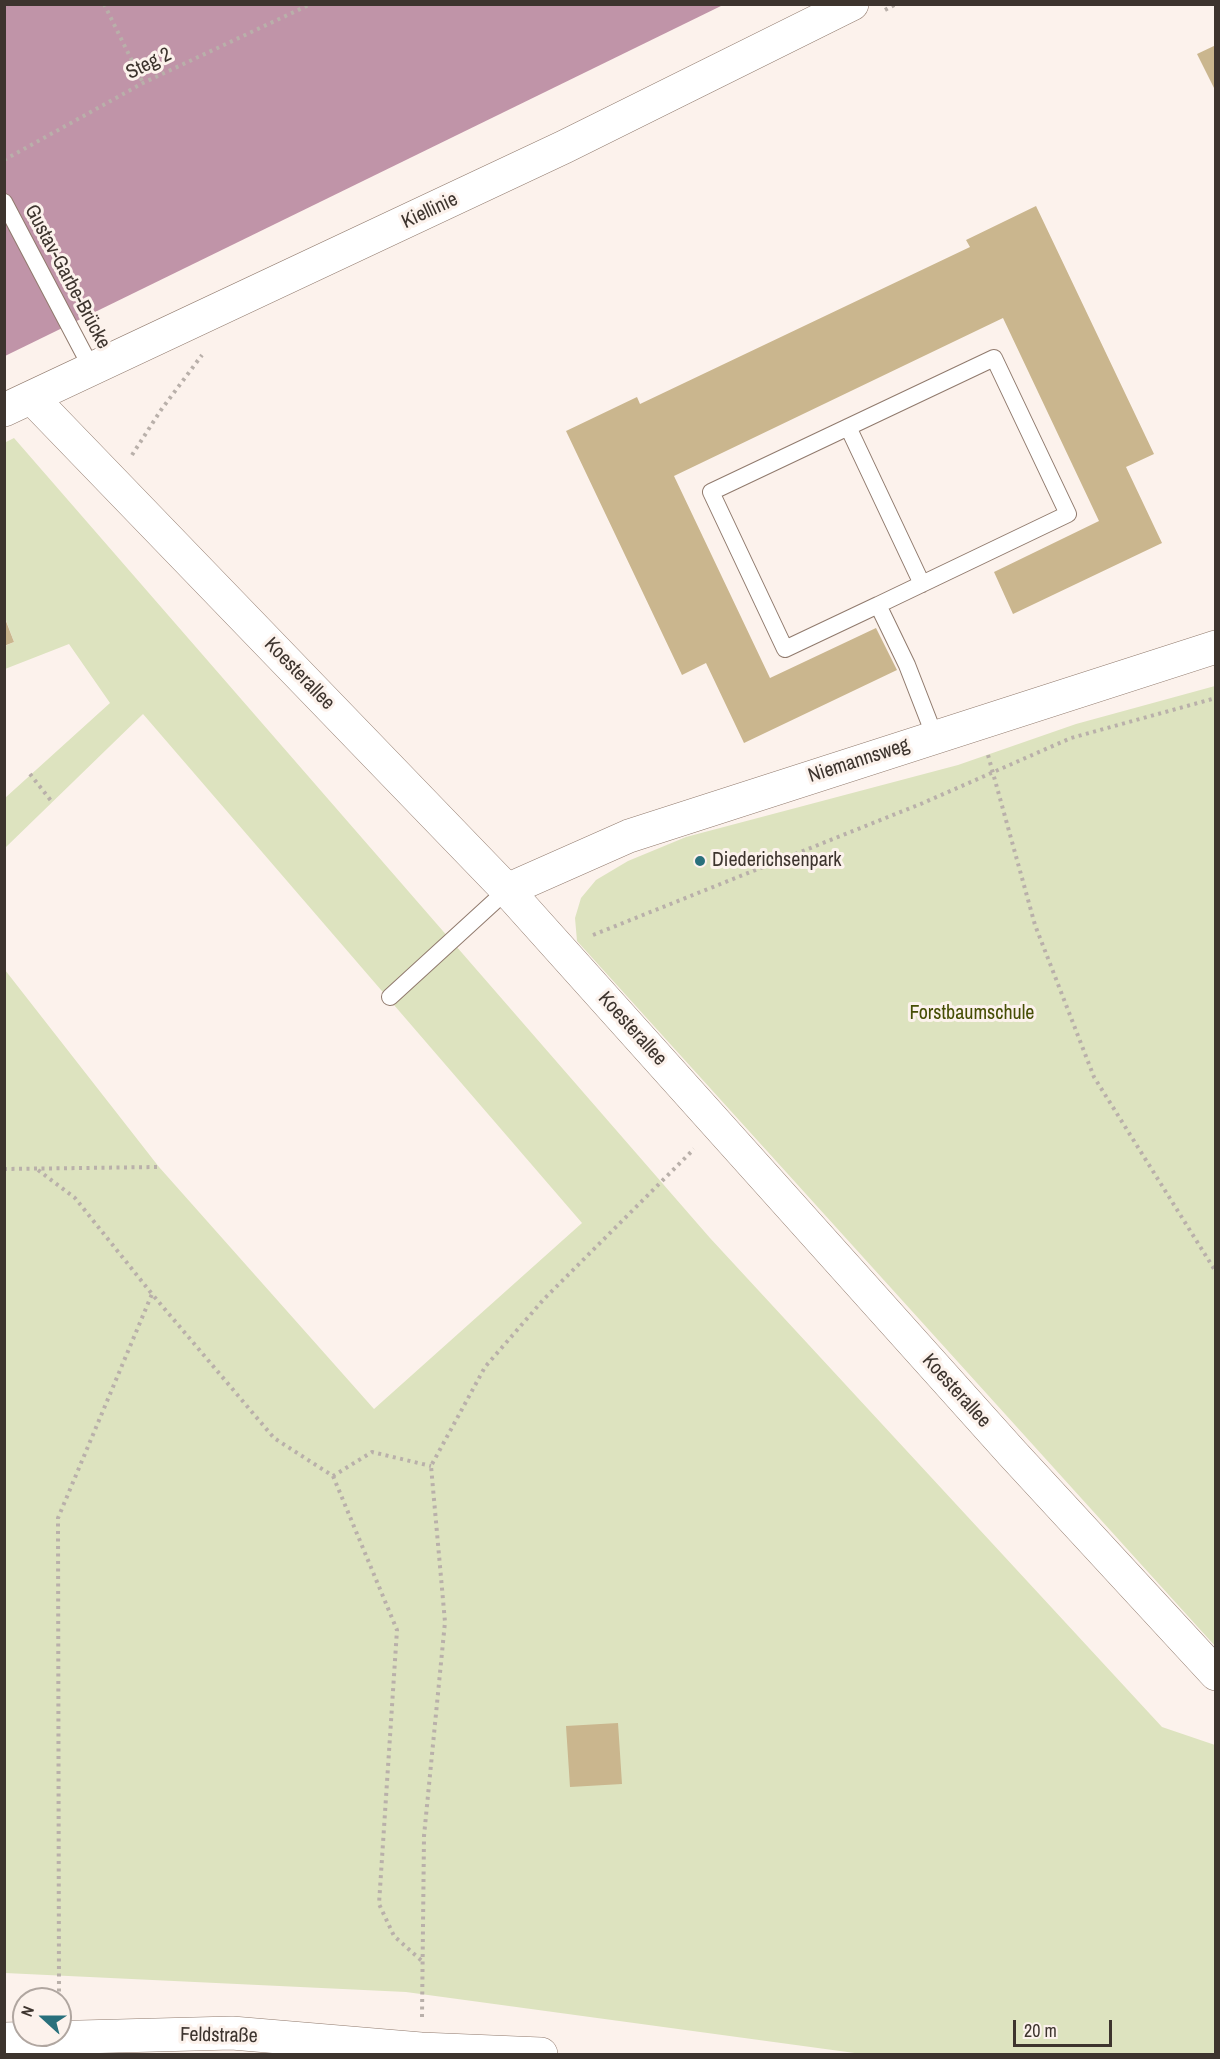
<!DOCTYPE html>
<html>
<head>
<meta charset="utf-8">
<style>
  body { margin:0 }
  #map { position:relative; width:1220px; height:2059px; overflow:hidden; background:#fcf2ec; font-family:"Archivo Narrow",sans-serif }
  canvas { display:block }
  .frame { position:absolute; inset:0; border:6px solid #3d342e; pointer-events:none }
  .north { position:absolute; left:12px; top:1987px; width:60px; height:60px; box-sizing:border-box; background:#fcf2ec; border:2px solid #b0a6a0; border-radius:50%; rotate:291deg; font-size:16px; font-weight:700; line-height:24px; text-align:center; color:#3d342e }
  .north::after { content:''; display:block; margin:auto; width:21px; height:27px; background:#29707c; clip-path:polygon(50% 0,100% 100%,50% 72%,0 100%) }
  .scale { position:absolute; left:1013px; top:2020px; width:99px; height:27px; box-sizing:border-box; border:3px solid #3d342e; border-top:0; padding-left:8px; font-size:18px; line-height:21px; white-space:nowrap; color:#3d342e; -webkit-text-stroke:4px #fcf2ec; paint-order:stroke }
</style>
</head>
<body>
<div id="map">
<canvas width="1220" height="2059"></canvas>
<div class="frame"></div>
<div class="north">N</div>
<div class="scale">20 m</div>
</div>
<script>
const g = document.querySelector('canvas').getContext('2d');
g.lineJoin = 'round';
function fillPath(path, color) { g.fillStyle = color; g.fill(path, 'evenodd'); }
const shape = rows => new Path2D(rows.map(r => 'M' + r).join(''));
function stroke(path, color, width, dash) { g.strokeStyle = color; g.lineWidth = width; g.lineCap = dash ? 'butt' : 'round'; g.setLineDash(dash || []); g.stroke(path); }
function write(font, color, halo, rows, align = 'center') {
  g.font = font + ' "Archivo Narrow",sans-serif'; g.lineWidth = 6; g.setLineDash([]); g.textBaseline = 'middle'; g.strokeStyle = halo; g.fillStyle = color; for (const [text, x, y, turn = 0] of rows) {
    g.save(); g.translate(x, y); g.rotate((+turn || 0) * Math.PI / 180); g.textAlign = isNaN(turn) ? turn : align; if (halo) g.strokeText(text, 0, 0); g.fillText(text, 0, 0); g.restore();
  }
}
fillPath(shape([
  [14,438,710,1238,1162,1727,1215,1745,1215,2054,862,2054,406,1992,5,1973,5,970,159,1167,374,1409,582,1223,143,714,5,848,5,798,110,703,69,644,5,669,5,646,14,642,4,615,4,443],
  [1215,686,1216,686,1215,1646,577,941,575,918,581,898,596,880,628,861,686,837,958,765,1076,724]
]), '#dde3bf');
fillPath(shape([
  [5,5,723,5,5,356]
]), '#c094a8');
fillPath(shape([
  [1216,45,1216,92,1197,54],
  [1036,206,1154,454,1126,467,1162,543,1013,614,994,572,1099,521,1003,318,674,476,770,678,876,628,897,670,744,743,706,663,682,675,566,431,637,397,640,404,970,247,966,240],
  [4,616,14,642,4,646],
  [618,1723,622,1784,570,1787,566,1726]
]), '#cab68e');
const lane = shape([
  [4,202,93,371],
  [848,427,922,584],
  [878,605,1068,514,994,358,711,492,785,649,878,605,907,665,935,737],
  [390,997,507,890]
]);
const street = shape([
  [32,398,507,890,1012,1453,1216,1674],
  [507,890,629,836,1216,647]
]);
const secondary = shape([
  [4,410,564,147,852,4],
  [4,2039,232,2033,421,2049,541,2054]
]);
stroke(lane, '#907a6d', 18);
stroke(street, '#907a6d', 34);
stroke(secondary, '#907a6d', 34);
stroke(shape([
  [104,4,143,83],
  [885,10,896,4],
  [4,160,143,83,311,4],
  [132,455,161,410,202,355],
  [988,755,1035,925,1094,1077,1216,1272],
  [30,774,52,802],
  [593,935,923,803,1071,738,1216,698],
  [4,1169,159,1167],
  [38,1170,75,1198,152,1294],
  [333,1476,397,1630,379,1904,394,1936,422,1961],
  [59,1999,58,1518,152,1294,274,1438,333,1476,372,1452,431,1466],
  [422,2017,424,1836,445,1622,431,1466,485,1367,544,1299,694,1149]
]), '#b9b0aa', 4, [3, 4.5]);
stroke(lane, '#fff', 16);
stroke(street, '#fff', 33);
stroke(secondary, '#fff', 33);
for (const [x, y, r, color] of [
  [700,861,6,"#29707c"]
]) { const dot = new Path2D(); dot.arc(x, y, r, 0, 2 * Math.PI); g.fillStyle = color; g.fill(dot); stroke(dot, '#fcf2ec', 2); }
write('20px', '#3d342e', '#fcf2ec', [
  ["Steg 2",149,64,-26],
  ["Kiellinie",430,211,-25],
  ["Gustav-Garbe-Brücke",67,277,62],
  ["Koesterallee",299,674,46],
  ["Niemannsweg",859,761,-18],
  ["Koesterallee",632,1029,48],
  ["Koesterallee",956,1391,48],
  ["Feldstraße",219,2036,1]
]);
write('20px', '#3d342e', '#fcf2ec', [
  ["Diederichsenpark",712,861]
], 'left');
write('20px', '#464e05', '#fcf2ec', [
  ["Forstbaumschule",972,1014]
]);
</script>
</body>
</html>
